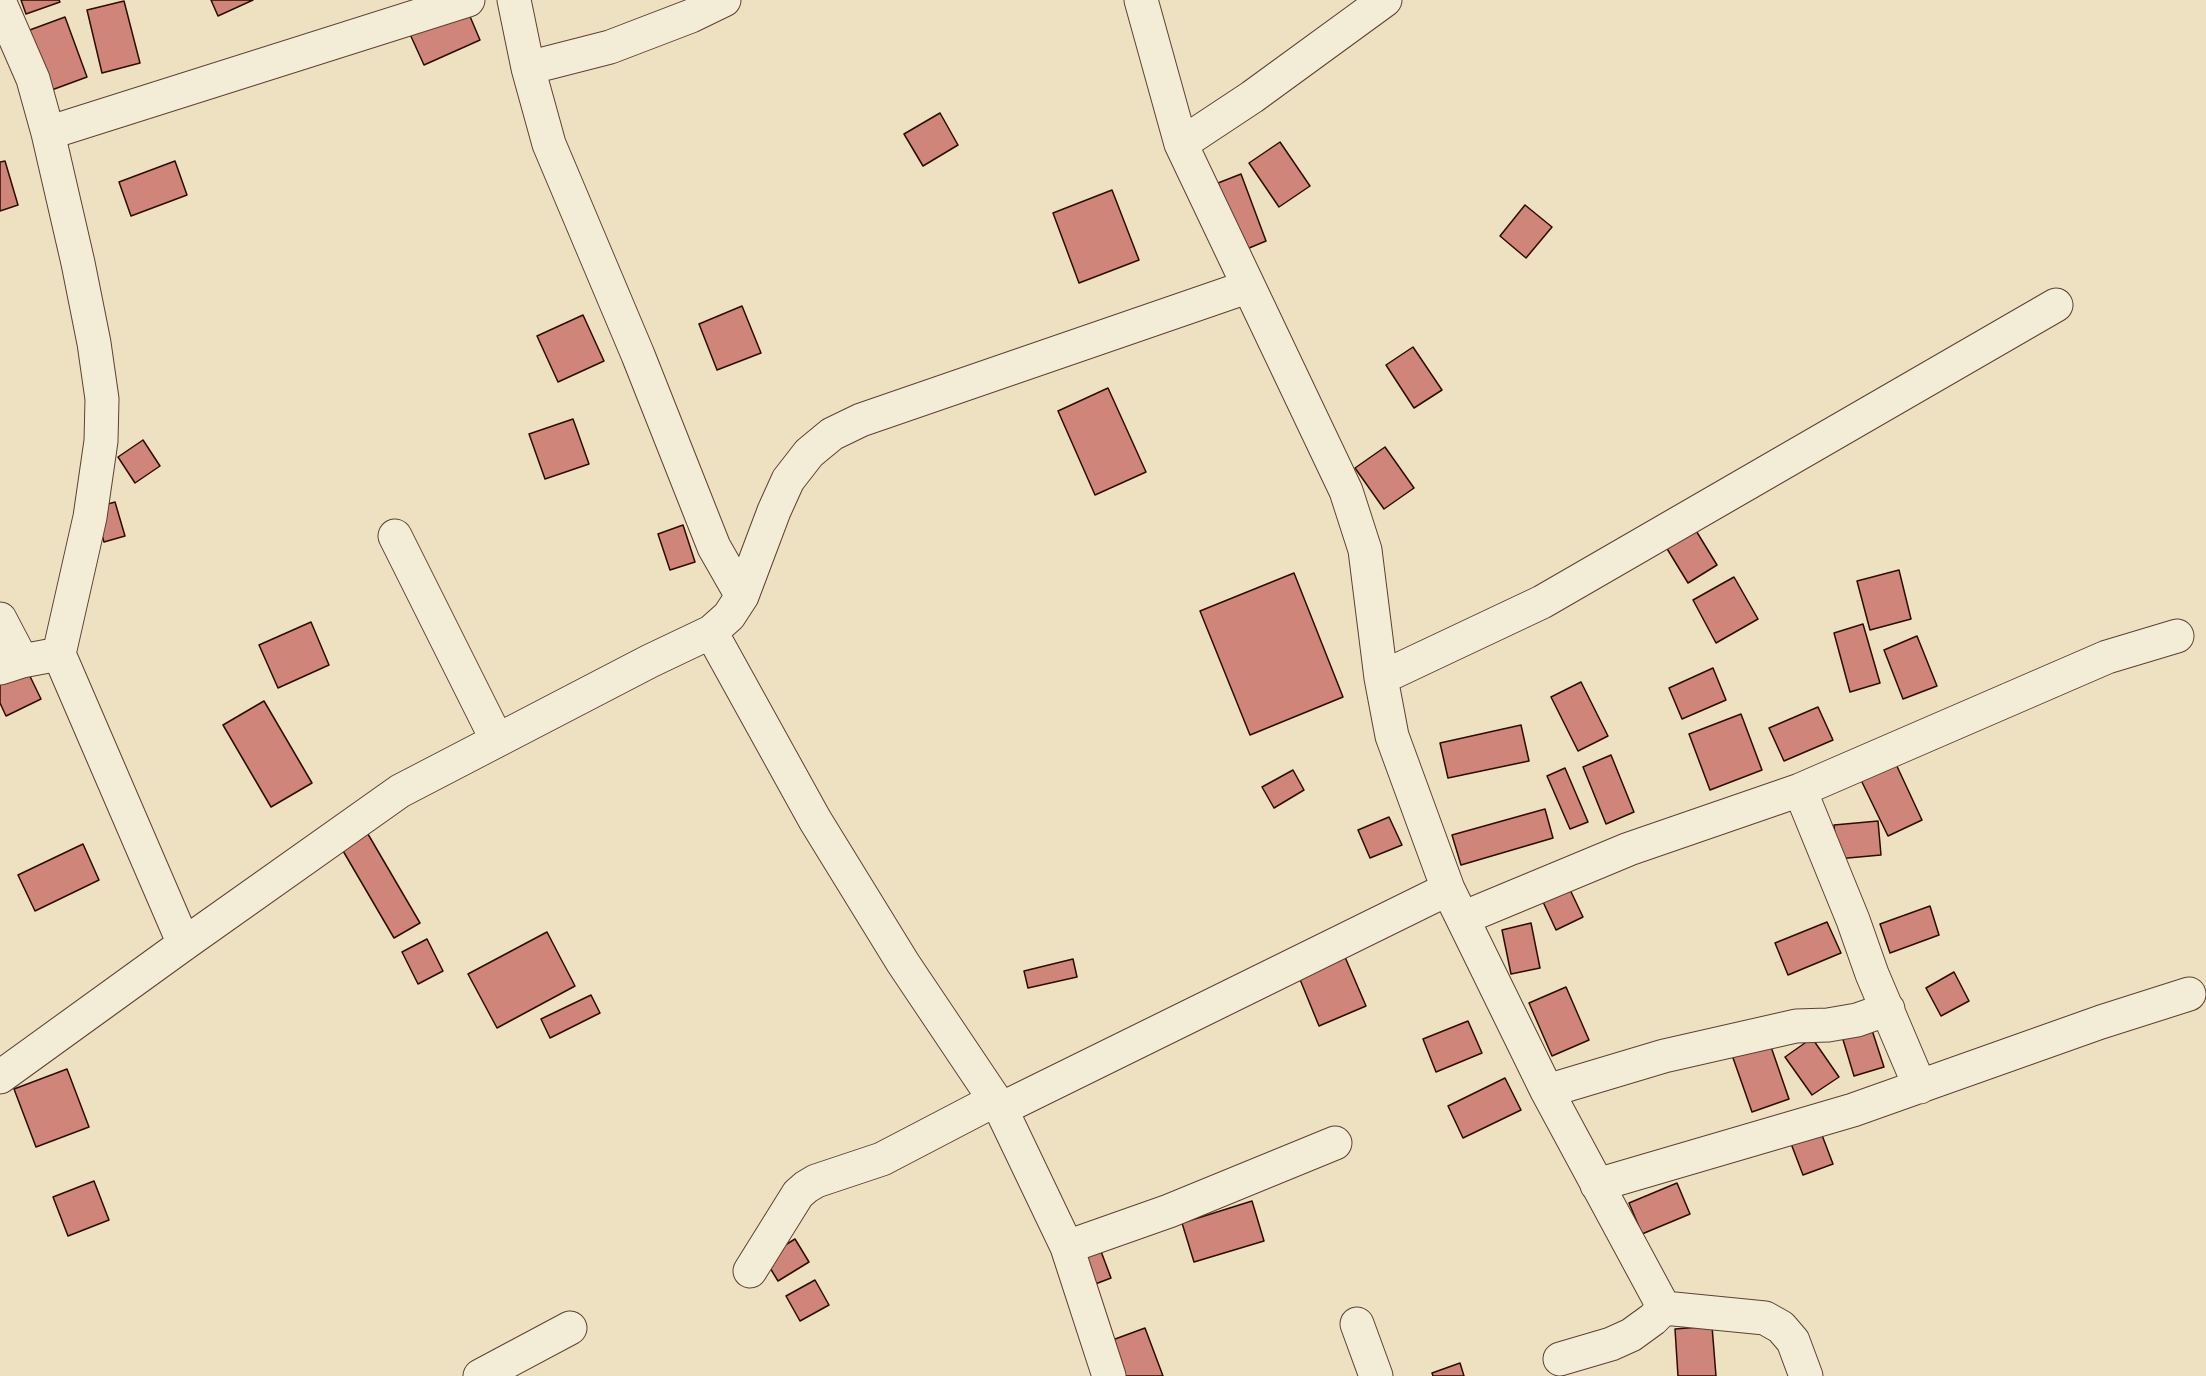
<!DOCTYPE html>
<html>
<head>
<meta charset="utf-8">
<style>
  body { margin:0 }
  canvas { display:block; background:#ede1c2 }
</style>
</head>
<body>
<canvas width="2206" height="1376"></canvas>
<script>
const g = document.querySelector('canvas').getContext('2d');
g.lineJoin = 'round';
function fillPath(path, color) { g.fillStyle = color; g.fill(path, 'evenodd'); }
const shape = rows => new Path2D(rows.map(r => 'M' + r).join(''));
function stroke(path, color, width, dash) { g.strokeStyle = color; g.lineWidth = width; g.lineCap = dash ? 'butt' : 'round'; g.setLineDash(dash || []); g.stroke(path); }
const building = shape([
  [21,0,59,0,60,2,26,14,21,0],
  [211,0,253,0,218,16,211,0],
  [124,1,140,63,102,73,87,10,124,1],
  [466,7,480,40,424,65,409,32,466,7],
  [65,17,87,77,49,91,27,31,65,17],
  [940,113,958,145,923,166,904,134,940,113],
  [1280,142,1310,186,1279,207,1249,163,1280,142],
  [5,161,18,205,0,211,0,162,5,161],
  [175,161,187,195,131,216,119,182,175,161],
  [1241,174,1266,241,1242,251,1218,183,1241,174],
  [1112,190,1139,260,1079,283,1053,213,1112,190],
  [1525,205,1552,227,1526,258,1500,236,1525,205],
  [742,306,761,353,717,370,699,324,742,306],
  [583,315,604,361,558,382,537,336,583,315],
  [1413,347,1442,390,1414,408,1386,365,1413,347],
  [1108,388,1146,472,1095,495,1058,411,1108,388],
  [573,419,589,464,545,479,529,434,573,419],
  [143,440,160,466,135,483,118,457,143,440],
  [1385,447,1414,488,1384,509,1355,468,1385,447],
  [115,502,125,536,104,542,94,508,115,502],
  [683,525,695,562,670,570,658,534,683,525],
  [1695,529,1717,565,1688,583,1666,547,1695,529],
  [1899,570,1911,619,1870,630,1857,581,1899,570],
  [1294,573,1343,697,1250,735,1200,611,1294,573],
  [1734,577,1758,619,1716,643,1693,600,1734,577],
  [311,622,329,665,278,688,259,645,311,622],
  [1863,624,1880,683,1850,692,1834,633,1863,624],
  [1917,636,1937,686,1903,699,1884,650,1917,636],
  [25,666,41,699,6,716,0,703,0,678,25,666],
  [1713,668,1726,700,1682,719,1669,688,1713,668],
  [1581,682,1608,736,1578,751,1551,697,1581,682],
  [264,701,312,783,271,807,223,725,264,701],
  [1818,707,1833,740,1784,761,1769,728,1818,707],
  [1741,714,1762,770,1710,790,1689,734,1741,714],
  [1521,725,1529,761,1448,778,1440,743,1521,725],
  [1611,755,1634,812,1606,824,1583,767,1611,755],
  [1895,762,1922,820,1888,836,1860,778,1895,762],
  [1565,768,1588,822,1570,829,1547,776,1565,768],
  [1293,770,1304,790,1274,808,1262,787,1293,770],
  [1545,809,1553,838,1461,865,1452,835,1545,809],
  [1389,817,1402,845,1370,858,1358,830,1389,817],
  [1878,821,1881,855,1837,859,1834,825,1878,821],
  [365,829,420,923,394,938,339,844,365,829],
  [83,844,99,880,35,911,18,875,83,844],
  [1564,877,1583,917,1556,930,1537,889,1564,877],
  [1930,906,1939,935,1890,953,1880,924,1930,906],
  [1827,922,1841,953,1788,975,1775,943,1827,922],
  [1531,923,1540,968,1511,974,1502,930,1531,923],
  [547,932,575,986,497,1028,468,974,547,932],
  [427,939,443,971,418,984,402,952,427,939],
  [1345,957,1366,1006,1319,1026,1299,977,1345,957],
  [1073,959,1077,977,1028,988,1024,971,1073,959],
  [1954,972,1969,1001,1941,1016,1926,988,1954,972],
  [1566,987,1589,1040,1552,1056,1529,1003,1566,987],
  [591,995,600,1013,550,1038,541,1019,591,995],
  [1468,1021,1482,1053,1436,1072,1423,1039,1468,1021],
  [1870,1024,1884,1067,1854,1076,1841,1033,1870,1024],
  [1812,1038,1839,1077,1812,1095,1785,1057,1812,1038],
  [1769,1041,1789,1099,1752,1112,1732,1055,1769,1041],
  [67,1069,89,1127,36,1147,14,1089,67,1069],
  [1505,1078,1521,1110,1463,1138,1448,1106,1505,1078],
  [1817,1122,1833,1164,1803,1175,1787,1133,1817,1122],
  [94,1181,109,1220,68,1236,53,1197,94,1181],
  [1677,1183,1690,1214,1642,1234,1629,1203,1677,1183],
  [1252,1201,1264,1241,1194,1262,1182,1223,1252,1201],
  [795,1239,809,1262,778,1281,764,1258,795,1239],
  [1099,1246,1111,1278,1090,1286,1077,1255,1099,1246],
  [815,1280,829,1305,800,1321,786,1296,815,1280],
  [1712,1326,1716,1376,1678,1376,1675,1329,1712,1326],
  [1145,1328,1163,1376,1120,1376,1107,1342,1145,1328],
  [1460,1363,1464,1376,1433,1376,1432,1373,1460,1363]
]);
fillPath(building, '#cf8579');
stroke(building, '#2d0c01', 1.5);
const minor = shape([
  [514,0,528,68,549,144,638,355,714,547,742,596],
  [1141,0,1181,144,1346,491,1365,550,1381,678,1392,736,1448,889,1547,1091,1664,1308,1765,1318,1781,1327,1793,1341,1806,1376],
  [0,3,33,79,48,133,78,263,94,343,102,399,101,441,90,517,59,654,184,944],
  [528,68,610,47,691,16,724,0],
  [48,133,468,0],
  [1181,144,1252,97,1385,0],
  [395,536,497,740],
  [0,619,22,661],
  [711,632,815,820,903,963,1001,1109,1067,1247,1109,1376],
  [0,668,22,661,59,654],
  [1381,678,1542,602,2056,305],
  [1800,790,1853,920,1872,974,1920,1087],
  [1463,918,1629,849,1800,790,2107,657,2177,636],
  [0,1077,184,944,400,791,650,661,711,632,729,616,742,596,774,511,788,480,809,453,832,434,861,420,1247,287],
  [1547,1091,1664,1056,1796,1026,1828,1025,1857,1020,1888,1009],
  [1001,1109,1448,889],
  [1597,1185,1853,1110,2101,1022,2189,994],
  [1067,1247,1169,1211,1335,1143],
  [750,1271,798,1194,806,1187,816,1181,882,1159,995,1100],
  [1357,1324,1376,1376],
  [1560,1359,1611,1344,1631,1335,1653,1319,1664,1308],
  [480,1376,570,1328]
]);
stroke(minor, '#5d4131', 35);
stroke(minor, '#f3ecd7', 33);
</script>
</body>
</html>
